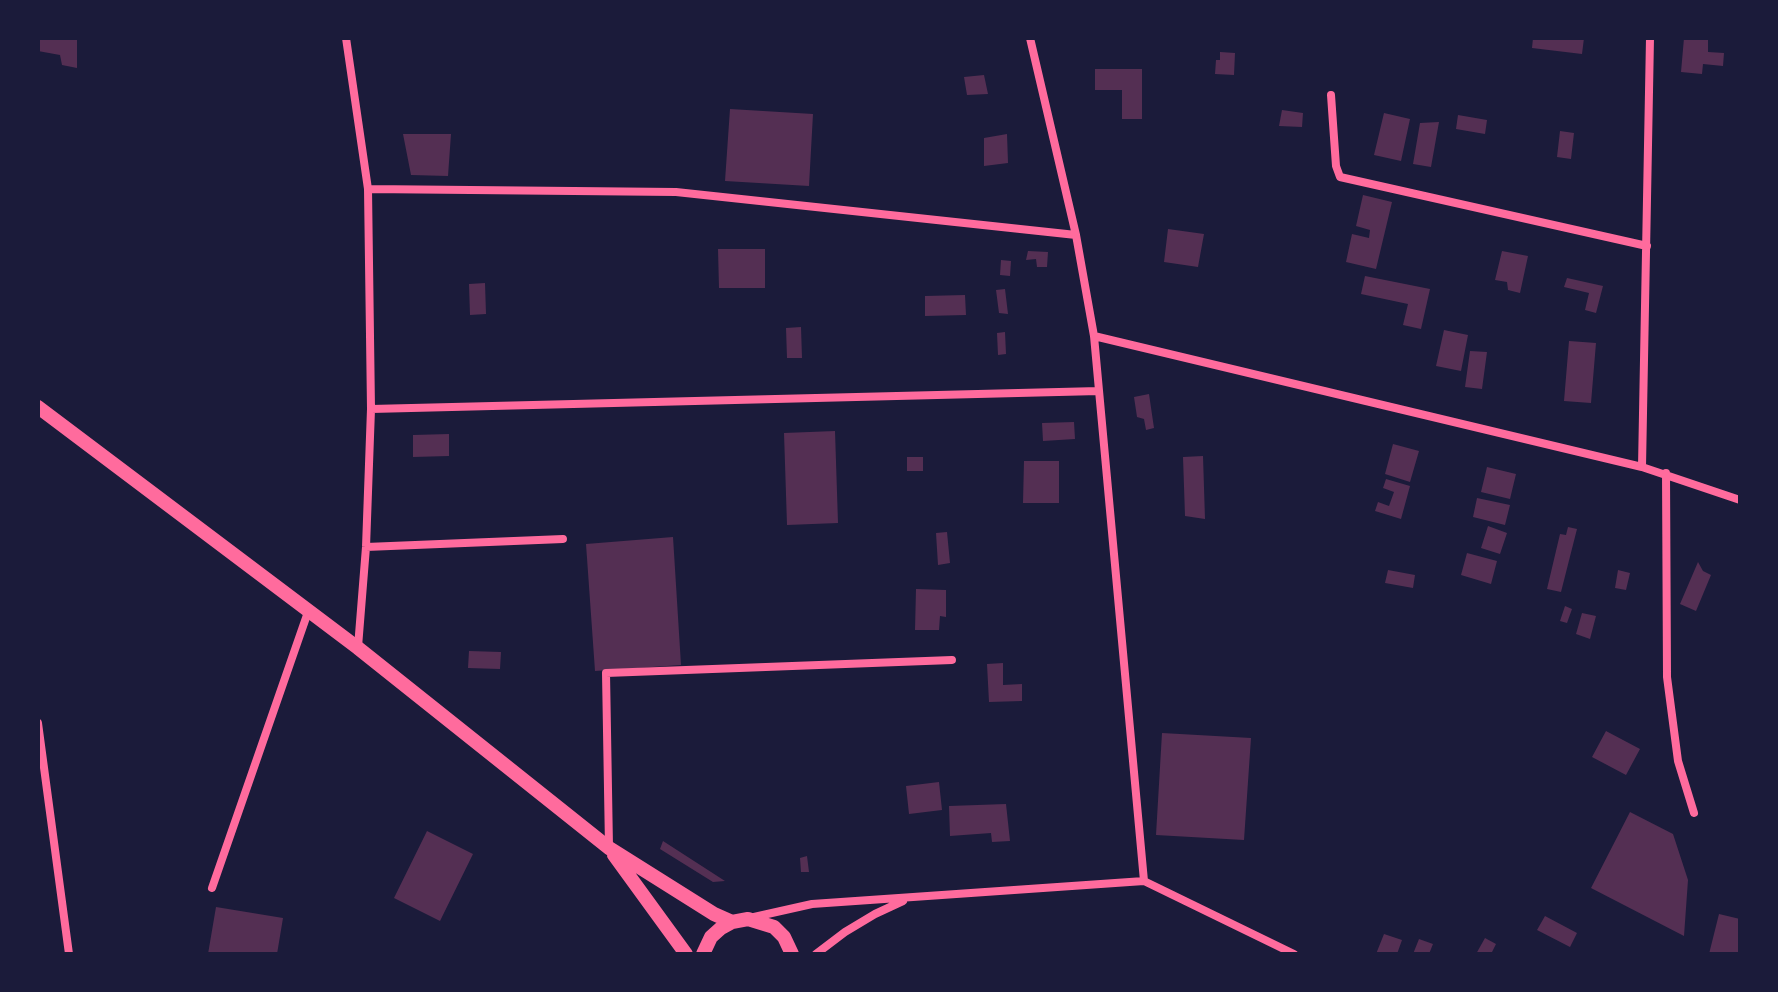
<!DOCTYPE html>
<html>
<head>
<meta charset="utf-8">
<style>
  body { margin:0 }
  #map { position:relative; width:1778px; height:992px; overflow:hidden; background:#1b1b3a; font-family:"Sofia Sans Condensed",sans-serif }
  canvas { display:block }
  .frame { position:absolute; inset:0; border:40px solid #1b1b3a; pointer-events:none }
</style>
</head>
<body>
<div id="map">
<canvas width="1778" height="992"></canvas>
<div class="frame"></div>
</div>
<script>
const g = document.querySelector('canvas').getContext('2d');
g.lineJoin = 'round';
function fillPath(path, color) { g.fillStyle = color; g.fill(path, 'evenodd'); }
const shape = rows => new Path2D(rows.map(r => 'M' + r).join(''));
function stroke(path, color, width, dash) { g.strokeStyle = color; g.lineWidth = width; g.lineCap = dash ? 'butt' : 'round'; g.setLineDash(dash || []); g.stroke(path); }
fillPath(shape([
  [38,38,77,38,77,68,62,65,60,55,38,51],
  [1533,38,1584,38,1582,54,1532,48],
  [1684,38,1708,39,1708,52,1724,53,1723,66,1703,64,1702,74,1681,72],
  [1220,52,1235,53,1234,75,1215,74,1216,60,1220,60],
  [1095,69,1142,69,1142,119,1122,119,1122,90,1095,90],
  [984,75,988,94,967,95,964,77],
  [730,109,813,114,809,186,725,181],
  [1282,110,1303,113,1302,127,1279,126],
  [1384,113,1410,119,1401,161,1374,155],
  [1458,115,1487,120,1485,134,1456,129],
  [1439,122,1431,167,1413,164,1420,123],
  [1560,131,1574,133,1571,159,1557,157],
  [403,134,451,134,448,176,411,175],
  [1007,134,1008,163,984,166,984,138],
  [1363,195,1392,202,1376,269,1346,262,1352,234,1369,238,1370,230,1356,226],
  [1168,229,1204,234,1198,267,1164,262],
  [718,249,765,249,765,288,719,288],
  [1028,251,1048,252,1047,267,1037,267,1036,259,1026,260],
  [1502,251,1528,256,1520,293,1508,290,1507,282,1495,280],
  [1001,260,1011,261,1010,276,1000,275],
  [1365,276,1430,289,1421,329,1403,325,1408,304,1361,294],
  [1567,278,1603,286,1596,313,1585,310,1589,293,1564,287],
  [485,283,486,314,470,315,469,284],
  [1005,289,1008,314,999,313,996,290],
  [965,295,966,315,925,316,925,296],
  [801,327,802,358,787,358,786,328],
  [1444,330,1468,335,1461,371,1436,366],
  [1005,332,1006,354,998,355,997,333],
  [1569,341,1596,343,1591,403,1564,401],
  [1470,351,1487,352,1482,389,1465,387],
  [1149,394,1154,428,1146,430,1144,419,1137,417,1134,397],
  [1074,422,1075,439,1043,441,1042,423],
  [835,431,838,523,787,525,784,433],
  [449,434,449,456,413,457,413,435],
  [1393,444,1419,451,1410,482,1385,474],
  [1203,456,1205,519,1185,516,1183,457],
  [907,457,923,457,923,471,907,471],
  [1024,461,1059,461,1059,503,1023,503],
  [1487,467,1516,474,1510,499,1481,492],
  [1386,479,1410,486,1401,519,1375,511,1378,502,1389,506,1394,492,1383,488],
  [1477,498,1510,505,1505,525,1473,517],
  [1488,526,1507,533,1500,554,1481,548],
  [1568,527,1577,529,1561,592,1547,589,1560,534,1566,535],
  [947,532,950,563,938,565,936,533],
  [673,537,681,665,595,671,586,544],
  [1467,553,1497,561,1491,584,1461,575],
  [1698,562,1703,571,1711,575,1696,611,1680,604],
  [1388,570,1415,575,1413,588,1385,583],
  [1618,570,1630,573,1626,590,1615,588],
  [916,589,946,590,946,617,940,616,939,630,915,630],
  [1565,606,1572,609,1567,623,1560,621],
  [1582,613,1596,616,1590,639,1576,634],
  [469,651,501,652,500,669,468,668],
  [1003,663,1003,685,1022,684,1022,701,989,702,987,664],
  [1606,731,1640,749,1626,775,1592,757],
  [1162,733,1251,738,1244,840,1156,835],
  [939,782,942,810,909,814,906,786],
  [1006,804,1010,841,992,842,991,833,950,836,949,806],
  [1630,812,1673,834,1688,880,1684,936,1591,888],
  [427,831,473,854,440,921,394,898],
  [663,841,725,881,713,882,660,849],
  [807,856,809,872,801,872,800,858],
  [216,907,283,918,277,954,208,954],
  [1719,914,1740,919,1740,954,1709,954],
  [1545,916,1577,933,1570,947,1537,930],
  [1384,934,1402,940,1397,954,1376,954],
  [1485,938,1496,944,1491,954,1476,954],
  [1419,939,1433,944,1429,954,1413,954]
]), '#542f53');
stroke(shape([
  [346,38,368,189,371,409,366,547,358,647],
  [1030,38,1076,235,1094,336,1144,881],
  [1331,95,1336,166,1340,177,1647,246],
  [368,189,676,192,1076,235],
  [1094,336,1642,467,1740,500],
  [371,409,1099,391],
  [1642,467,1650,38],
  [1666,473,1667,677,1678,761,1694,813],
  [366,547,563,539],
  [38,723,69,954],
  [609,847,606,673,952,660],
  [212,888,308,612],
  [754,917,812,904,1144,881,1294,954],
  [816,954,845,932,875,914,903,901]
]), '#ff6b9d', 8);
stroke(shape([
  [38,407,358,648,609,848,714,914,732,922],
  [614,855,686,954],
  [703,954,711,937,721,928,732,922,748,919,774,927,784,937,792,954]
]), '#ff6b9d', 14);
</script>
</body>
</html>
